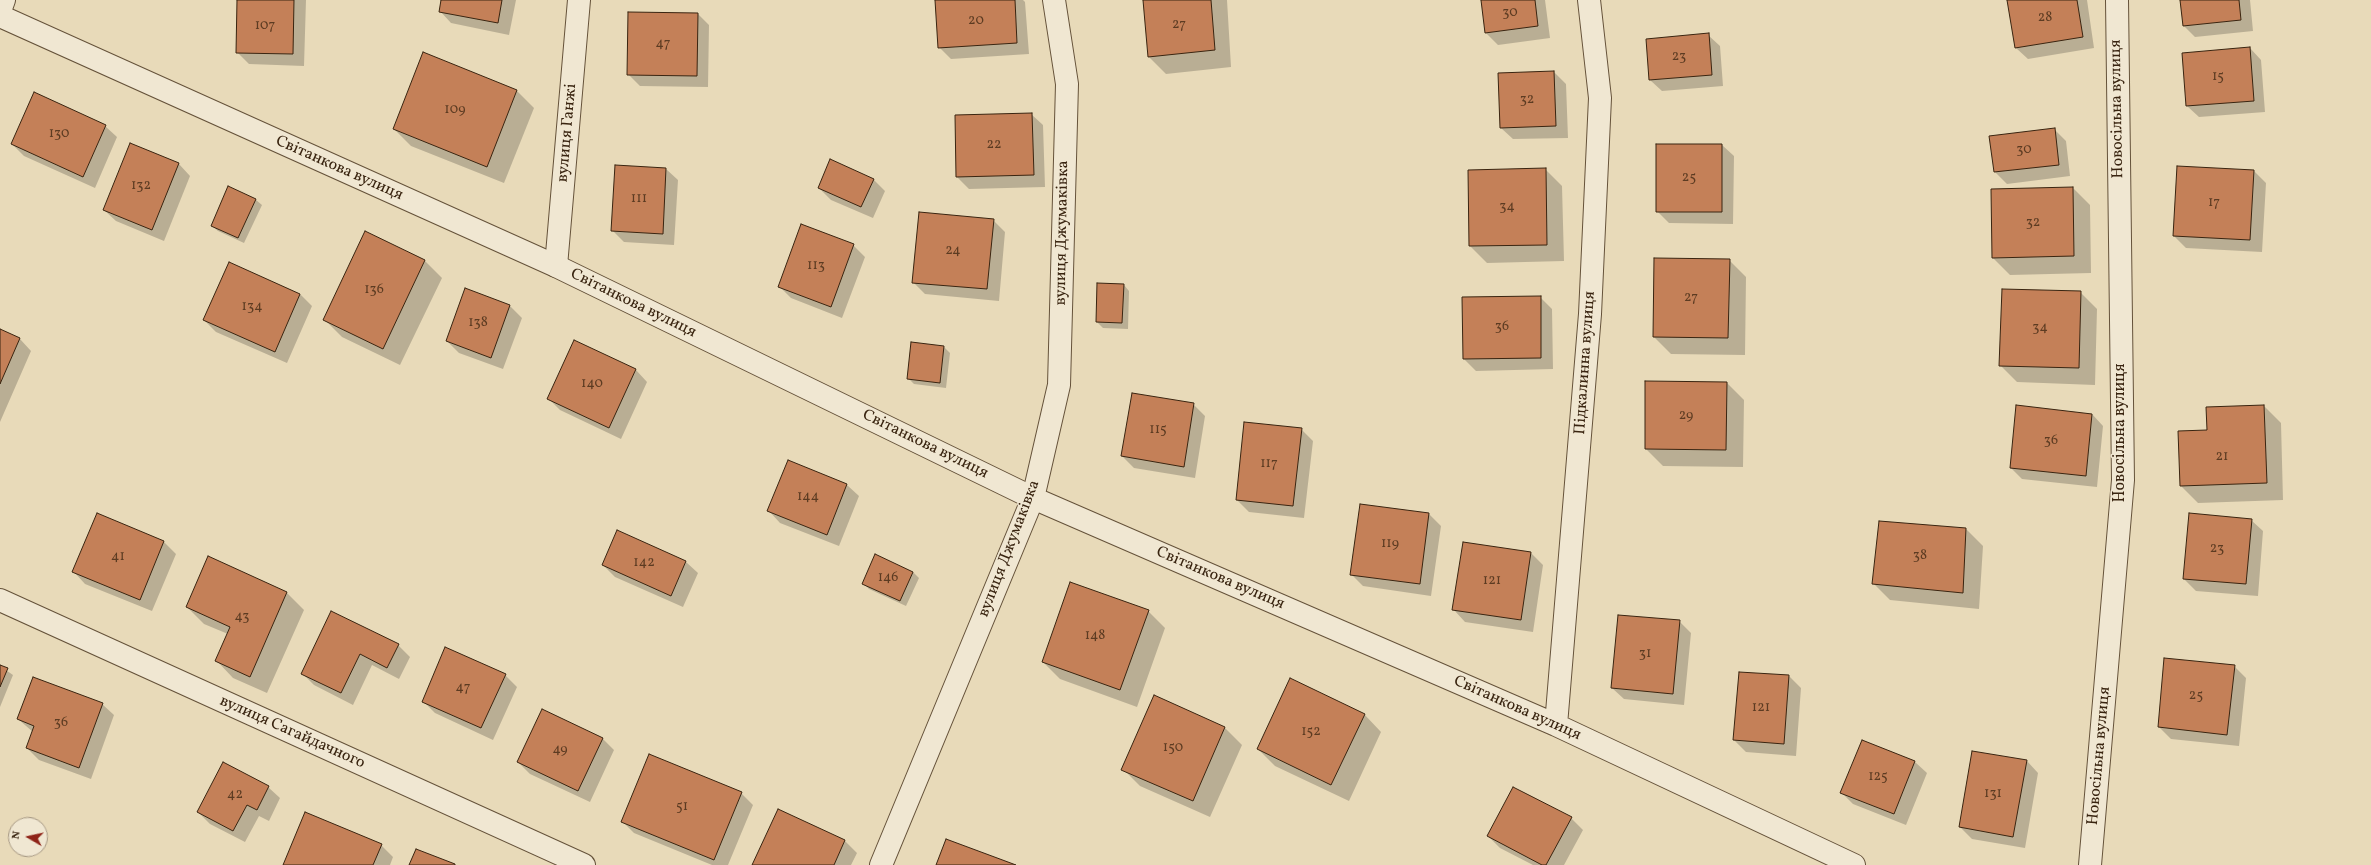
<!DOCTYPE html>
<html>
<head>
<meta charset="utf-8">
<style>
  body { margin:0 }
  #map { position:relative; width:2371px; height:865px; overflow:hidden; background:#e8dab9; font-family:Vollkorn,serif }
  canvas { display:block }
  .north { position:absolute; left:8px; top:817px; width:40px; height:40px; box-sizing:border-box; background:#f0e7d2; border:1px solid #a79984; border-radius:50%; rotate:279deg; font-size:11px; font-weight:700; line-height:16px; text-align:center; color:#392410 }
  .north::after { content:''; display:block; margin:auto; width:14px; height:18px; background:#8f2418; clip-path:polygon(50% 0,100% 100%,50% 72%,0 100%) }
</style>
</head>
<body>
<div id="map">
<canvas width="2371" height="865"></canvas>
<div class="north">N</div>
</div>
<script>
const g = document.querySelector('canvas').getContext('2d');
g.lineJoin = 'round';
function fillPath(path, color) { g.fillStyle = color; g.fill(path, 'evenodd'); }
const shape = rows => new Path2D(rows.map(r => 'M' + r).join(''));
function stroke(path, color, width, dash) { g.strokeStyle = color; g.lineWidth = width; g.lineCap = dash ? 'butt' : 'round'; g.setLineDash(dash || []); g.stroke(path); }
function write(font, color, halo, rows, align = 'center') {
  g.font = font + ' Vollkorn,serif'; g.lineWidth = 3; g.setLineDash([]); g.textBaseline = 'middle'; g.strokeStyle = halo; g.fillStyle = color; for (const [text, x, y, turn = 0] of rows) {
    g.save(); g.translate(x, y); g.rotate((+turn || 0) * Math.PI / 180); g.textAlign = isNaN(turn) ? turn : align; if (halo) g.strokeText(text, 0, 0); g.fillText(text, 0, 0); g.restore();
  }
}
fillPath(shape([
  [238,0,306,0,304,66,249,64,237,52],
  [442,0,516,0,509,35,451,23,440,11],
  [936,0,1023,0,1025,2,1029,54,951,59,939,47],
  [1144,0,1227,0,1231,67,1166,74,1149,57],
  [1482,0,1545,0,1550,38,1498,45,1486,33],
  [2008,0,2087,0,2094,48,2028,59,2016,48],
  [2181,0,2250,0,2253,31,2195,37,2183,25],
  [698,14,709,25,708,87,640,86,628,74],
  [1708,35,1720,46,1723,86,1662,91,1650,80],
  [2250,48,2261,60,2265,112,2199,117,2187,106],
  [424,54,517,91,534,108,504,183,411,146,394,129],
  [1554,72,1566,84,1568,138,1513,139,1501,128],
  [1031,114,1043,125,1045,187,969,189,957,177],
  [105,126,117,137,95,188,24,156,12,144],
  [2054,129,2066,141,2070,176,2007,184,1995,172],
  [1722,145,1734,156,1733,224,1669,223,1657,211],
  [179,164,190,176,164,241,116,221,104,210],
  [666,169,678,180,674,245,624,242,612,230],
  [1545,169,1562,186,1564,261,1487,263,1470,246],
  [2254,171,2266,183,2262,252,2186,248,2174,236],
  [873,179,885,191,873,218,831,200,819,188],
  [229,188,256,200,262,205,244,243,218,231,212,226],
  [2073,188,2090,205,2091,273,2010,275,1993,258],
  [993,220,1005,232,999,301,925,294,913,282],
  [366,233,425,261,442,278,400,365,342,337,325,320],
  [853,245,865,257,842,318,791,298,779,286],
  [1729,260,1746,277,1745,355,1671,354,1654,337],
  [229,263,300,294,312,306,287,363,216,332,204,320],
  [1098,284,1124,285,1129,291,1128,329,1103,328,1097,322],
  [466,289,510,306,522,318,503,369,459,353,447,341],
  [2080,292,2097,309,2095,385,2017,382,2000,365],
  [1540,297,1552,309,1553,369,1476,371,1464,359,1463,298],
  [0,330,20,339,31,351,0,422],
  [912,343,944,347,950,353,946,388,914,384,908,378],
  [636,370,647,382,621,439,560,410,548,398],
  [1646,382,1727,383,1744,400,1743,467,1663,466,1646,449],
  [1193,404,1205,416,1195,478,1134,468,1122,456],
  [2264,406,2281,423,2283,500,2198,503,2181,486],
  [2092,414,2103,426,2097,487,2022,479,2011,468],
  [1301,429,1313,441,1304,518,1249,512,1237,500],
  [789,461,847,485,859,496,839,546,780,523,769,511],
  [1361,505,1429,514,1441,526,1431,596,1363,586,1352,575],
  [97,514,164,542,176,554,152,611,85,584,74,572],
  [2190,514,2251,520,2263,531,2258,596,2196,591,2184,579],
  [1966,529,1983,546,1979,609,1890,600,1873,583],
  [1464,543,1531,553,1543,565,1533,632,1465,622,1454,610],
  [876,556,913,572,919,578,906,606,869,589,863,583],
  [208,558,287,593,304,610,267,693,233,678,216,660,228,634,204,624,187,607],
  [686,562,698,573,683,607,615,577,603,565],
  [1148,611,1165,628,1137,707,1060,679,1043,662],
  [332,612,398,645,410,657,399,679,372,665,353,705,314,685,302,673],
  [1679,621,1691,633,1684,705,1624,699,1612,688],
  [0,666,13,675,0,707],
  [2234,666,2246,678,2239,746,2171,739,2159,727],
  [505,675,517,687,493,740,435,713,423,701],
  [1789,676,1801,688,1796,756,1746,752,1734,740],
  [102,704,114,715,91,779,39,760,27,748,33,732,18,719],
  [1364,714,1381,732,1349,801,1275,766,1258,749],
  [1225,728,1242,745,1210,817,1140,786,1123,769],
  [602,738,614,750,590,802,530,774,518,762],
  [2027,761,2038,773,2025,848,1972,839,1960,827],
  [1915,762,1927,773,1906,825,1853,804,1842,793],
  [268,787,280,798,269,821,259,816,245,842,210,824,198,812],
  [741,793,753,805,728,865,712,865,634,833,622,821],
  [779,810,845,841,857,853,851,865,753,865],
  [1571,818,1583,830,1564,865,1533,865,1500,848,1488,836],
  [381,845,393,857,390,865,284,865]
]), '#0003');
const building = shape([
  [237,0,294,0,293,54,236,53,237,0],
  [441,0,502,0,498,23,439,12,441,0],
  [935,0,1015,0,1017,43,938,48,935,0],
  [1143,0,1211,0,1215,50,1148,57,1143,0],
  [1481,0,1535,0,1538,26,1485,33,1481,0],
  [2007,0,2077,0,2083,37,2015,48,2007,0],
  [2180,0,2239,0,2241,20,2183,26,2180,0],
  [628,12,698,13,697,76,627,75,628,12],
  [1709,33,1712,75,1649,80,1646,39,1709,33],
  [2250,47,2254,101,2186,106,2182,53,2250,47],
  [423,52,517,90,487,167,393,129,423,52],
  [1554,71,1556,126,1500,128,1498,73,1554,71],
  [34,92,106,125,83,177,11,144,34,92],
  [1032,113,1034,175,956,177,955,115,1032,113],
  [2055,128,2059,165,1994,172,1989,136,2055,128],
  [130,143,179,163,152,230,103,210,130,143],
  [1656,144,1722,144,1722,212,1656,212,1656,144],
  [830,159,874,179,861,207,818,188,830,159],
  [615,165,666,168,663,234,611,231,615,165],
  [2177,166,2254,170,2250,240,2173,236,2177,166],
  [1546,168,1547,245,1469,246,1468,170,1546,168],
  [228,186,256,199,238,238,211,226,228,186],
  [2073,187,2074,256,1992,258,1991,189,2073,187],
  [919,212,994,219,987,289,912,283,919,212],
  [801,224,854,244,831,307,778,287,801,224],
  [365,231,425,260,383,349,323,320,365,231],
  [1654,258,1730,259,1728,338,1653,337,1654,258],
  [229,262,300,294,275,352,203,320,229,262],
  [1097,283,1124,284,1122,323,1096,322,1097,283],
  [465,288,510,305,491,358,446,341,465,288],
  [2002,289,2081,291,2079,368,1999,366,2002,289],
  [1541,296,1541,358,1463,359,1462,297,1541,296],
  [0,329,20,338,0,384,0,329],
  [574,340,636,369,609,428,547,399,574,340],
  [911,342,944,346,940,383,907,379,911,342],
  [1645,381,1727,382,1726,450,1645,449,1645,381],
  [1132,393,1194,403,1184,467,1121,456,1132,393],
  [2016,405,2092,414,2086,476,2010,468,2016,405],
  [2264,405,2267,483,2180,486,2178,431,2207,430,2206,407,2264,405],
  [1244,422,1302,428,1293,506,1236,500,1244,422],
  [788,460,847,484,827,535,767,511,788,460],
  [1360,504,1429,513,1420,584,1350,575,1360,504],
  [97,513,164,541,140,600,72,572,97,513],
  [2189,513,2252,519,2246,584,2183,579,2189,513],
  [1879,521,1966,528,1963,593,1872,584,1879,521],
  [617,530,686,561,671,596,602,565,617,530],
  [1463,542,1531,552,1521,620,1452,610,1463,542],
  [875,554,913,572,900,601,862,584,875,554],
  [208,556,287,592,250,677,215,661,230,627,186,607,208,556],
  [1070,582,1149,610,1120,690,1042,662,1070,582],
  [331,611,399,644,387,668,360,654,341,693,301,674,331,611],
  [1618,615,1680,620,1673,694,1611,688,1618,615],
  [445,647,506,674,481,728,422,702,445,647],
  [2164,658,2235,665,2227,735,2158,727,2164,658],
  [0,665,8,668,0,687,0,665],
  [1739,672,1789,675,1784,744,1733,740,1739,672],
  [33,677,103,703,79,768,26,748,34,726,17,719,33,677],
  [1290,678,1365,714,1331,785,1257,749,1290,678],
  [1154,695,1225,727,1193,801,1121,770,1154,695],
  [542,709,603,738,578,791,517,762,542,709],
  [1862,740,1915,761,1894,814,1840,793,1862,740],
  [1972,751,2027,760,2013,837,1959,827,1972,751],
  [649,754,742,792,714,860,621,822,649,754],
  [223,762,269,786,257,810,247,805,233,831,197,812,223,762],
  [1513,787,1572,817,1546,865,1542,865,1487,836,1513,787],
  [778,809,845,840,834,865,752,865,778,809],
  [305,812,382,844,373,865,283,865,305,812],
  [946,839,1016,865,936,865,946,839],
  [416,849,455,864,455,865,409,865,416,849]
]);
fillPath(building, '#c48058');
stroke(building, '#392410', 1);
const minor = shape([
  [1054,0,1067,84,1059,385,1033,498,1556,725,1854,865],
  [0,11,4,0],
  [556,266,579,0],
  [0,600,584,865],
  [1556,725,1590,314,1600,98,1589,0],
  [2090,865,2123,480,2117,0]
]);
const tertiary = shape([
  [0,16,556,266,1033,498,881,865]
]);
stroke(minor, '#65523a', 24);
stroke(tertiary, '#65523a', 24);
stroke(minor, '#f0e7d2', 22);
stroke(tertiary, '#f0e7d2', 22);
write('14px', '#5c3b22', null, [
  ["30",1510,13],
  ["28",2045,18],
  ["20",976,21],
  ["27",1179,25],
  ["107",265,26],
  ["47",663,44],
  ["23",1679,57],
  ["15",2218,77],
  ["32",1527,100],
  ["109",455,110],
  ["130",59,134],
  ["22",994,145],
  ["30",2024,150],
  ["25",1689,178],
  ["132",141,186],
  ["111",639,199],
  ["17",2214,203],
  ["34",1507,207],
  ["32",2033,223],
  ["24",953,251],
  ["113",816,266],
  ["136",374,290],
  ["27",1691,298],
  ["134",252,307],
  ["138",478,323],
  ["36",1502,327],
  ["34",2040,328],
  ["140",592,384],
  ["29",1686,416],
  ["115",1158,430],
  ["36",2051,441],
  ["21",2222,457],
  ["117",1269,464],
  ["144",808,497],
  ["119",1390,544],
  ["23",2217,549],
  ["38",1920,556],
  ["41",118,557],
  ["142",644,563],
  ["146",888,578],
  ["121",1492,581],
  ["43",242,617],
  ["148",1095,636],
  ["31",1645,654],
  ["47",463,688],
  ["25",2196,696],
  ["121",1761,708],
  ["36",61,723],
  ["152",1311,732],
  ["150",1173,748],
  ["49",560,750],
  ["125",1878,777],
  ["131",1993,794],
  ["42",235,795],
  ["51",682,807]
]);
write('16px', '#392410', '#f0e7d2', [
  ["Новосільна вулиця",2118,109,-91],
  ["вулиця Ганжі",568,133,-85],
  ["Світанкова вулиця",339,169,24],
  ["вулиця Джумаківка",1063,233,-89],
  ["Світанкова вулиця",633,304,26],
  ["Підкалинна вулиця",1586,363,-86],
  ["Новосільна вулиця",2121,433,-90],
  ["Світанкова вулиця",925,445,26],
  ["вулиця Джумаківка",1010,549,-69],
  ["Світанкова вулиця",1220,579,23],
  ["Світанкова вулиця",1517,709,24],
  ["вулиця Сагайдачного",292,733,24],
  ["Новосільна вулиця",2100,756,-85]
]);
</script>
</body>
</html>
